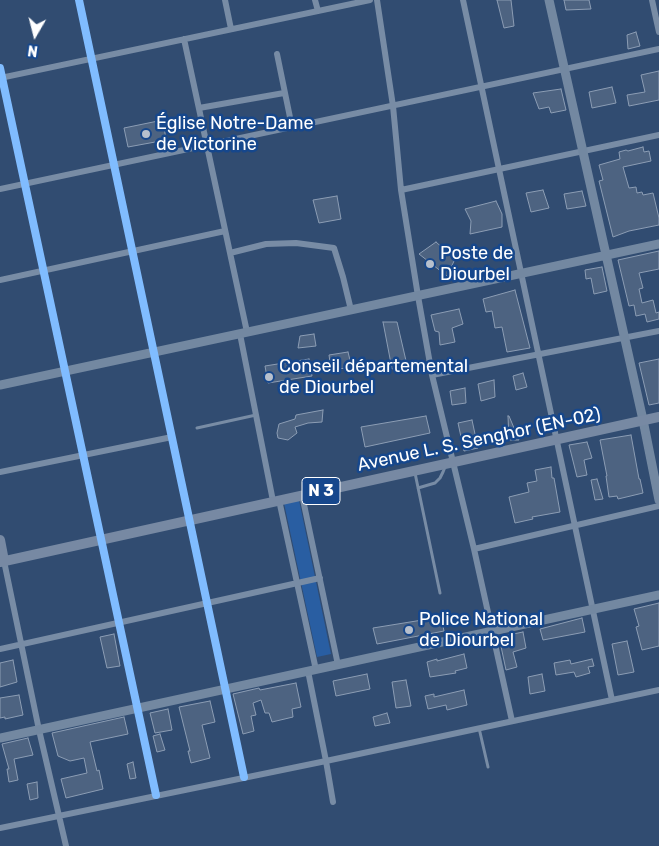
<!DOCTYPE html>
<html>
<head>
<meta charset="utf-8">
<style>
  body { margin:0 }
  #map { position:relative; width:659px; height:846px; overflow:hidden; background:#314c71; font-family:Rubik,sans-serif }
  canvas { display:block }
  .north { position:absolute; left:10px; top:10px; width:50px; height:50px; -webkit-text-stroke:4px #16478c; paint-order:stroke; rotate:188deg; font-size:14px; font-weight:700; line-height:20px; text-align:center; color:#fff }
  .north::after { content:''; display:block; margin:auto; width:18px; height:22px; background:#fff; clip-path:polygon(50% 0,100% 100%,50% 72%,0 100%) }
</style>
</head>
<body>
<div id="map">
<canvas width="659" height="846"></canvas>
<div class="north">N</div>
</div>
<script>
const g = document.querySelector('canvas').getContext('2d');
g.lineJoin = 'round';
function fillPath(path, color) { g.fillStyle = color; g.fill(path, 'evenodd'); }
const shape = rows => new Path2D(rows.map(r => 'M' + r).join(''));
function stroke(path, color, width, dash) { g.strokeStyle = color; g.lineWidth = width; g.lineCap = dash ? 'butt' : 'round'; g.setLineDash(dash || []); g.stroke(path); }
function write(font, color, halo, rows, align = 'center') {
  g.font = font + ' Rubik,sans-serif'; g.lineWidth = 5; g.setLineDash([]); g.textBaseline = 'middle'; g.strokeStyle = halo; g.fillStyle = color; for (const [text, x, y, turn = 0] of rows) {
    g.save(); g.translate(x, y); g.rotate((+turn || 0) * Math.PI / 180); g.textAlign = isNaN(turn) ? turn : align; if (halo) g.strokeText(text, 0, 0); g.fillText(text, 0, 0); g.restore();
  }
}
fillPath(shape([
  [299,500,331,654,317,657,284,503]
]), '#295ea2');
const building = shape([
  [497,0,511,0,514,26,504,28,497,0],
  [564,0,589,0,591,9,566,10,564,0],
  [636,32,640,46,628,49,627,35,636,32],
  [659,71,659,100,629,106,627,95,645,92,641,75,659,71],
  [612,87,616,103,592,108,589,92,612,87],
  [561,89,566,110,551,113,549,107,539,109,533,93,561,89],
  [163,120,166,140,128,147,124,128,163,120],
  [643,147,644,152,649,151,651,161,623,167,629,188,636,187,637,193,642,192,643,195,653,193,659,218,659,225,629,231,613,237,599,181,603,180,599,165,620,159,619,152,626,150,628,151,643,147],
  [543,190,549,208,531,212,526,193,543,190],
  [582,191,586,206,567,209,564,194,582,191],
  [337,196,341,219,319,223,313,200,337,196],
  [496,201,502,214,502,227,470,234,471,221,465,209,496,201],
  [436,242,455,259,447,276,419,254,436,242],
  [659,251,659,269,639,273,643,288,639,289,642,303,653,300,656,313,659,312,659,319,647,322,645,314,636,316,634,305,629,306,618,260,659,251],
  [602,267,607,291,594,294,591,278,586,279,585,270,602,267],
  [515,290,530,348,507,352,502,327,495,328,492,311,486,312,483,299,515,290],
  [459,309,463,324,452,328,455,342,440,345,439,332,435,331,431,315,459,309],
  [383,322,397,322,407,365,392,369,383,322],
  [314,334,316,346,298,348,300,336,314,334],
  [348,352,352,368,331,369,329,355,348,352],
  [309,359,312,376,268,383,265,366,309,359],
  [659,359,659,403,649,405,639,363,659,359],
  [523,373,527,387,516,390,513,376,523,373],
  [494,380,495,397,481,401,478,384,494,380],
  [465,388,466,403,452,405,450,391,465,388],
  [323,410,322,422,308,423,295,427,297,433,288,440,278,438,277,433,279,424,295,419,296,415,323,410],
  [426,416,430,433,365,447,361,427,426,416],
  [508,416,509,416,519,440,509,440,508,416],
  [472,420,478,448,464,451,458,423,472,420],
  [631,435,639,479,640,479,643,493,618,499,617,496,609,497,606,476,607,476,600,440,631,435],
  [587,442,592,458,584,460,587,475,577,477,569,445,587,442],
  [551,467,552,478,554,478,560,512,532,517,533,519,515,523,509,497,529,492,527,483,537,481,535,470,551,467],
  [597,479,603,499,595,500,591,480,597,479],
  [659,603,659,646,642,650,636,627,639,626,634,609,659,603],
  [441,617,444,631,377,644,373,628,441,617],
  [582,618,585,632,543,640,540,629,582,618],
  [523,632,526,648,513,652,517,667,506,670,499,637,523,632],
  [114,634,120,666,107,668,100,637,114,634],
  [627,641,634,672,618,675,612,644,627,641],
  [464,654,467,668,455,671,456,673,430,677,427,662,437,659,437,661,464,654],
  [592,659,594,666,588,667,590,673,576,677,574,672,556,675,554,663,570,660,571,664,592,659],
  [13,660,17,682,0,687,0,663,13,660],
  [367,674,370,689,336,696,333,681,367,674],
  [542,674,545,691,530,694,528,677,542,674],
  [406,680,411,706,396,708,392,682,406,680],
  [296,683,301,707,292,709,293,717,272,722,269,713,265,713,261,700,253,703,256,715,251,716,254,731,243,734,233,694,259,688,260,690,296,683],
  [464,690,467,705,447,710,446,705,428,709,425,696,434,694,434,697,464,690],
  [19,695,23,715,5,719,5,717,0,718,0,698,19,695],
  [210,701,215,722,202,725,210,758,191,763,188,751,190,751,179,707,210,701],
  [168,709,172,730,155,733,150,713,168,709],
  [387,713,390,723,375,726,373,717,387,713],
  [124,717,128,734,90,742,97,771,99,770,103,789,66,798,61,779,87,773,84,758,70,761,58,756,52,733,124,717],
  [160,734,165,750,157,752,153,736,160,734],
  [28,738,33,755,14,759,18,780,9,782,7,769,9,769,2,744,28,738],
  [133,762,136,778,130,779,127,764,133,762],
  [37,782,38,798,30,800,27,784,37,782]
]);
fillPath(building, '#4d6381');
stroke(building, '#8c9db4', 1);
stroke(shape([
  [197,428,256,415],
  [415,473,440,593],
  [418,488,435,483,440,478,443,472,445,467],
  [479,728,488,767]
]), '#788ca5', 3);
stroke(shape([
  [79,0,244,777],
  [225,0,231,29],
  [315,0,318,11],
  [377,0,393,106,401,190,418,296,432,375,474,549,512,721],
  [463,0,612,700],
  [652,0,659,32],
  [184,39,247,332],
  [277,54,292,127],
  [0,68,156,795],
  [0,78,370,0],
  [199,108,284,93],
  [0,189,659,49],
  [401,190,659,135],
  [230,253,266,244,296,243,334,248,343,277,351,310],
  [0,280,225,231],
  [240,334,273,501],
  [432,375,659,331],
  [0,472,172,437],
  [302,495,338,665],
  [279,500,316,670],
  [474,549,659,506],
  [4,561,39,730,66,846],
  [0,649,320,578],
  [308,671,326,761,333,802],
  [0,828,326,761,659,690]
]), '#788ca5', 6);
stroke(shape([
  [549,0,643,420,659,500],
  [0,385,659,244],
  [0,738,659,595]
]), '#7388a1', 9);
stroke(shape([
  [0,540,4,561],
  [0,562,659,417]
]), '#7789a3', 10);
stroke(shape([
  [79,0,244,777],
  [0,68,156,795]
]), '#80bcff', 8);
for (const [x, y, r, color] of [
  [146,134,5,"#b7c0cd"],
  [430,264,5,"#b7c0cd"],
  [269,377,5,"#b7c0cd"],
  [409,630,5,"#b7c0cd"]
]) { const dot = new Path2D(); dot.arc(x, y, r, 0, 2 * Math.PI); g.fillStyle = color; g.fill(dot); stroke(dot, '#16478c', 2); }
for (const [x, y, w] of [
  [321,491,38]
]) { const box = new Path2D(); box.roundRect(x - w / 2, y - 13.5, w, 27, 4); g.fillStyle = '#16478c'; g.fill(box); stroke(box, '#fff', 1); }
write('bold 16px', '#fff', null, [
  ["N 3",321,491]
]);
write('18px', '#fff', '#16478c', [
  ["Église Notre-Dame",156,124],
  ["de Victorine",156,145],
  ["Poste de",440,254],
  ["Diourbel",440,275],
  ["Conseil départemental",279,367],
  ["de Diourbel",279,388],
  ["Police National",419,620],
  ["de Diourbel",419,641]
], 'left');
write('18px', '#fff', '#16478c', [
  ["Avenue L. S. Senghor (EN-02)",479,440,-12]
]);
</script>
</body>
</html>
